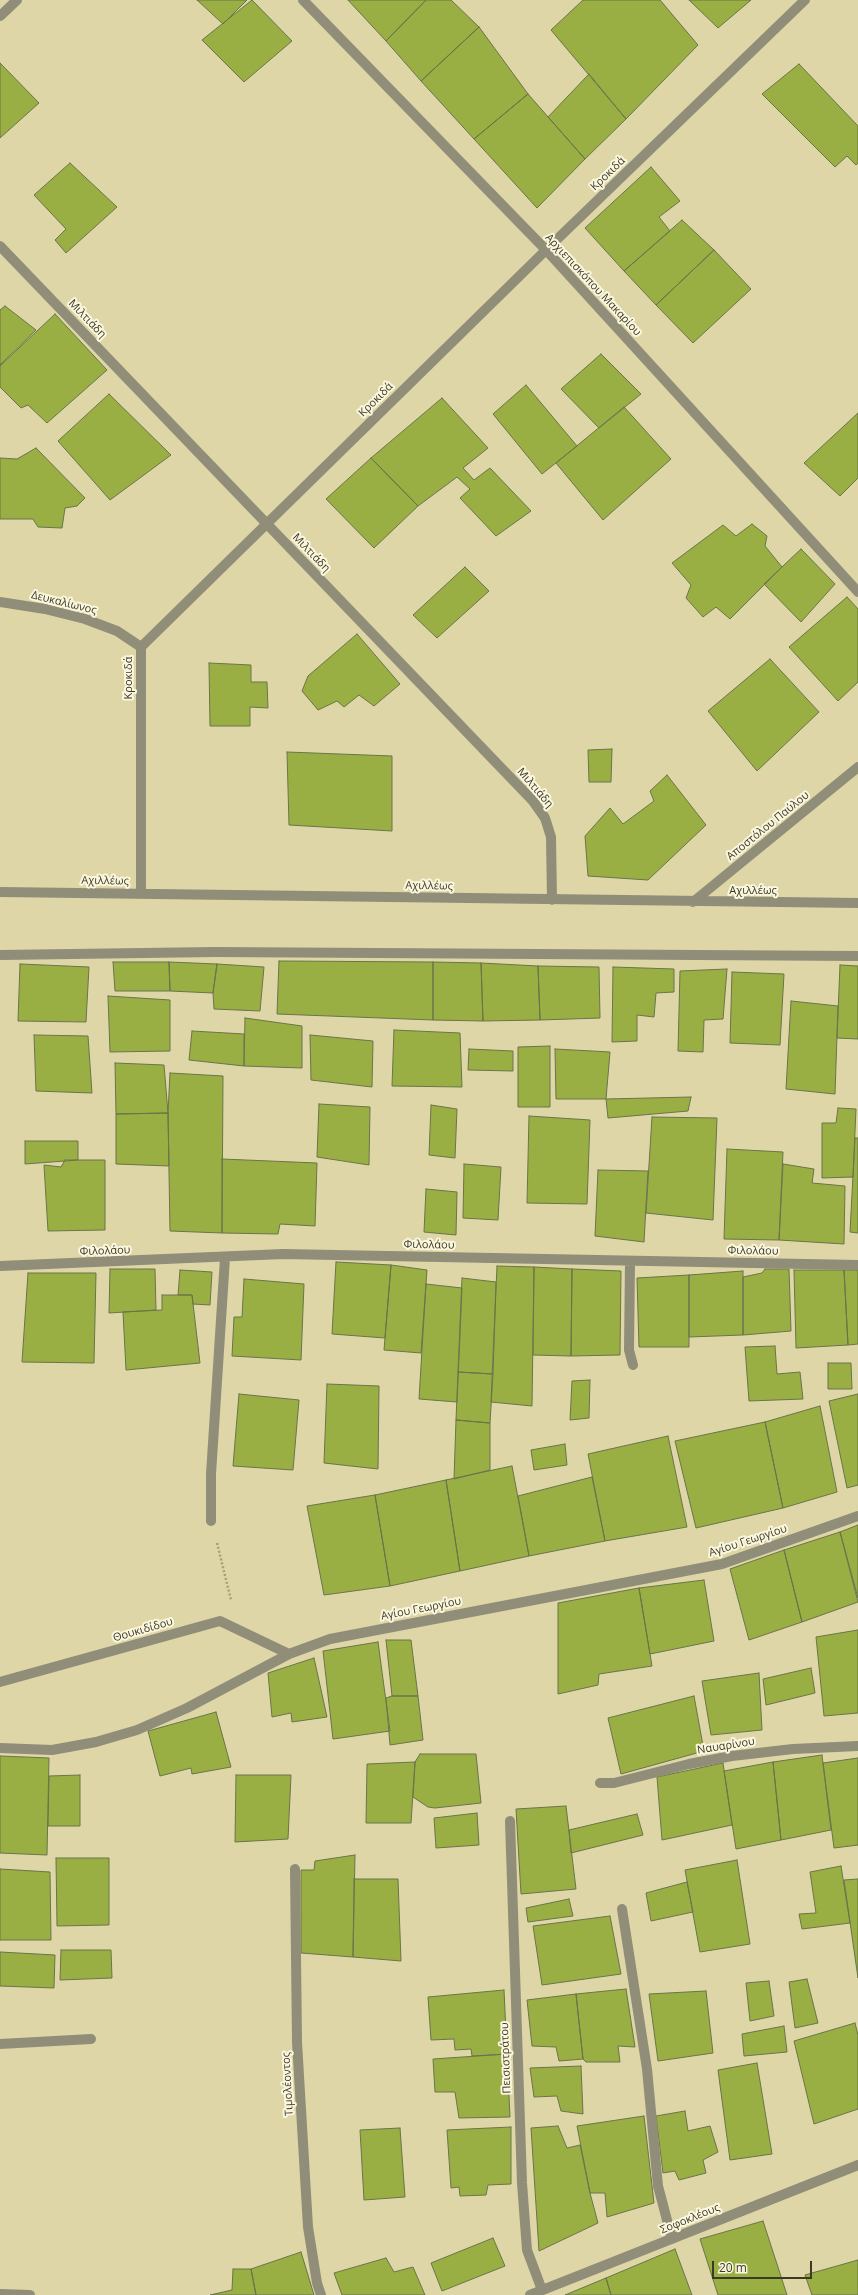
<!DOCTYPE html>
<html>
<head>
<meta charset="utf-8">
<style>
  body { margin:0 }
  #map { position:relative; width:858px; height:2295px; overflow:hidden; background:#ded6a7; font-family:"Open Sans",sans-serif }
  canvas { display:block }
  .scale { position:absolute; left:712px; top:2261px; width:100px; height:18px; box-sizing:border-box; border:2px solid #3c3926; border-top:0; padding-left:5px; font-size:12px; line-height:14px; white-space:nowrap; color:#3c3926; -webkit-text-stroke:3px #fbf7df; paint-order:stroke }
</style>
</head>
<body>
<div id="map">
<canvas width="858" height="2295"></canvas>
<div class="scale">20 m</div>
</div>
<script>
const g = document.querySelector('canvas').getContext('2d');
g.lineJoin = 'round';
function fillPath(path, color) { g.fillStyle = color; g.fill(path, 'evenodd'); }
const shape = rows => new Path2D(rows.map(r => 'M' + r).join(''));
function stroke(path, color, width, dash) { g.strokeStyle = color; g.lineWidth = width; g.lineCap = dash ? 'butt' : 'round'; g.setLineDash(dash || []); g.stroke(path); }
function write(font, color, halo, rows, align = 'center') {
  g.font = font + ' "Open Sans",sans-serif'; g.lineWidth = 4; g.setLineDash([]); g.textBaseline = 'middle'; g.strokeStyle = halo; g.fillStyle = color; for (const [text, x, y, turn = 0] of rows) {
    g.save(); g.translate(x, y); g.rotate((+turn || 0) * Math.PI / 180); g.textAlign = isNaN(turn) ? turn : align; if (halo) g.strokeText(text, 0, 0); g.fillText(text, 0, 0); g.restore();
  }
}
const building = shape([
  [197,0,247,0,223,24,197,0],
  [252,0,292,41,244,82,202,40,252,0],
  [348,0,426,0,386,41,348,0],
  [426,0,451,0,479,27,421,81,386,41,426,0],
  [583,0,660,0,698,45,626,119,551,30,583,0],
  [689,0,751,0,718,28,689,0],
  [479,27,528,94,474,139,421,81,479,27],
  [0,63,39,103,0,138,0,63],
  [799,64,858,126,858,163,856,165,847,156,835,167,762,94,799,64],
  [589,74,626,119,585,159,548,117,589,74],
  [528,94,585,159,537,208,474,139,528,94],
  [70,163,117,207,66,253,55,240,66,229,34,195,70,163],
  [651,167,680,201,659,217,670,231,624,271,585,228,651,167],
  [682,220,714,250,656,305,624,271,682,220],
  [714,250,751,289,693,343,656,305,714,250],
  [5,306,36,330,0,365,0,310,5,306],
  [55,314,107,370,47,423,28,405,21,408,0,387,0,366,55,314],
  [601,354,641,394,599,428,561,389,601,354],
  [526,385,577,446,542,474,493,414,526,385],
  [109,394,171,455,110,500,58,441,109,394],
  [442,398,488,448,463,468,474,480,490,468,531,511,496,536,460,498,470,489,457,477,418,506,371,458,442,398],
  [624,407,671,459,603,520,556,463,624,407],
  [858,413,858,478,840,496,804,463,858,413],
  [36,448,85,498,77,506,65,508,62,528,38,527,33,519,0,519,0,458,17,459,36,448],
  [371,458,418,506,374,548,326,499,371,458],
  [752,524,767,536,765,546,782,567,730,619,716,607,703,617,686,598,691,585,672,563,723,525,736,536,752,524],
  [801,549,835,584,801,622,764,584,801,549],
  [465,567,489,591,437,638,413,615,465,567],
  [847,597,858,609,858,682,838,701,789,647,847,597],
  [357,634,400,684,374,706,359,695,344,707,337,701,318,710,302,691,308,676,357,634],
  [770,659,819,712,757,771,708,711,770,659],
  [209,663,251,665,251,682,267,682,268,708,250,707,250,726,210,726,209,663],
  [612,749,611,782,589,782,588,750,612,749],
  [287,752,392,756,392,831,289,825,287,752],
  [667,775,706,825,648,880,588,876,585,836,610,808,623,824,654,801,650,791,667,775],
  [279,961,433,962,433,1020,277,1014,279,961],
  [113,962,169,962,170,991,115,991,113,962],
  [169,962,217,964,213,993,170,991,169,962],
  [433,962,481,963,483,1021,433,1020,433,962],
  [481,963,538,966,540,1020,483,1021,481,963],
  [20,964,89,967,86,1022,18,1021,20,964],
  [217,964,264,967,260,1011,214,1009,213,993,217,964],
  [840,965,858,966,858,1039,837,1038,840,965],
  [538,966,599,967,600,1018,540,1020,538,966],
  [613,967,674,969,674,992,656,993,654,1017,637,1015,637,1041,612,1042,613,967],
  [727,969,723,1019,704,1020,703,1052,678,1051,680,971,727,969],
  [732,972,784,974,780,1045,730,1043,732,972],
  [108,996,170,1000,170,1051,110,1052,108,996],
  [791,1001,838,1006,835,1094,786,1089,791,1001],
  [245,1018,302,1026,302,1068,244,1066,245,1018],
  [394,1030,460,1033,462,1087,392,1086,394,1030],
  [192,1031,244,1034,244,1066,189,1060,192,1031],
  [34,1035,88,1036,92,1093,36,1091,34,1035],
  [310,1035,373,1041,372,1087,311,1080,310,1035],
  [550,1046,550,1107,518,1107,518,1047,550,1046],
  [469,1049,513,1051,513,1071,468,1070,469,1049],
  [555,1049,610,1052,606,1099,556,1099,555,1049],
  [115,1063,164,1065,168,1113,116,1114,115,1063],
  [170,1073,223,1076,222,1233,170,1231,168,1113,170,1073],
  [691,1097,688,1111,608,1118,606,1099,691,1097],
  [319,1104,370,1107,369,1165,317,1157,319,1104],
  [431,1105,457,1109,455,1158,429,1155,431,1105],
  [838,1108,856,1109,853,1177,822,1178,822,1123,836,1123,838,1108],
  [168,1113,169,1166,116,1164,116,1114,168,1113],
  [529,1116,590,1120,587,1204,527,1203,529,1116],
  [652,1117,717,1118,713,1220,646,1213,652,1117],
  [855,1138,858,1138,858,1233,850,1232,855,1138],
  [25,1141,78,1141,78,1160,25,1164,25,1141],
  [727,1149,783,1152,779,1240,724,1239,727,1149],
  [222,1159,317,1163,315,1226,280,1224,278,1234,222,1233,222,1159],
  [65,1160,105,1160,105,1230,48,1231,44,1165,61,1167,65,1160],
  [464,1164,501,1167,498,1220,463,1218,464,1164],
  [783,1164,814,1169,812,1183,845,1186,844,1244,779,1240,783,1164],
  [598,1170,648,1171,644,1242,595,1236,598,1170],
  [426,1189,457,1192,456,1235,424,1232,426,1189],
  [336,1262,391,1265,385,1338,332,1334,336,1262],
  [391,1265,427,1270,421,1353,384,1350,391,1265],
  [497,1266,534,1267,532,1406,491,1402,497,1266],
  [534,1267,572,1269,571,1356,533,1355,534,1267],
  [110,1269,155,1269,156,1310,109,1313,110,1269],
  [572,1269,621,1271,620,1355,571,1356,572,1269],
  [765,1269,789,1269,791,1331,743,1335,743,1277,762,1273,765,1269],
  [180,1270,212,1272,210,1305,193,1304,192,1295,178,1295,180,1270],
  [794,1270,844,1270,848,1345,796,1348,794,1270],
  [844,1270,858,1270,858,1344,848,1345,844,1270],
  [743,1271,743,1335,689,1337,689,1275,743,1271],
  [28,1273,96,1273,94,1363,22,1362,28,1273],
  [689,1275,689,1347,639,1347,637,1278,689,1275],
  [462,1278,496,1282,493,1374,458,1372,462,1278],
  [244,1279,304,1284,301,1360,232,1356,234,1317,242,1317,244,1279],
  [426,1284,462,1288,457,1402,419,1399,426,1284],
  [162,1295,192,1295,200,1363,126,1370,123,1312,162,1310,162,1295],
  [775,1346,777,1374,800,1372,803,1399,749,1401,745,1347,775,1346],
  [828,1363,851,1363,852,1389,828,1389,828,1363],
  [458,1372,493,1374,490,1423,456,1420,458,1372],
  [590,1380,589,1418,570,1420,572,1381,590,1380],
  [327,1384,379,1386,378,1469,324,1463,327,1384],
  [239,1394,299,1400,293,1470,233,1466,239,1394],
  [858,1394,858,1485,847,1488,829,1401,858,1394],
  [820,1406,837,1492,783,1508,765,1422,820,1406],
  [456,1420,490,1423,490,1470,454,1479,456,1420],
  [765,1422,783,1508,696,1528,675,1441,765,1422],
  [668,1436,687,1527,605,1541,588,1454,668,1436],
  [565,1444,567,1465,534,1470,531,1450,565,1444],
  [512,1466,529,1556,460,1571,446,1480,512,1466],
  [592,1477,605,1541,529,1556,518,1496,592,1477],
  [446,1480,460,1571,390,1586,375,1495,446,1480],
  [375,1495,390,1586,324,1595,307,1506,375,1495],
  [858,1525,858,1598,840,1532,858,1525],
  [840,1532,858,1602,802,1622,784,1550,840,1532],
  [784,1550,802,1622,749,1640,730,1569,784,1550],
  [704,1580,714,1641,650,1654,639,1588,704,1580],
  [639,1588,652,1666,599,1674,598,1685,558,1694,558,1603,639,1588],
  [858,1630,858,1713,824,1716,816,1637,858,1630],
  [386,1640,411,1640,418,1696,392,1696,386,1640],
  [378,1642,390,1731,333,1739,323,1651,378,1642],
  [314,1658,327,1717,292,1722,291,1713,272,1717,268,1673,314,1658],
  [811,1668,815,1693,766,1705,763,1679,811,1668],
  [759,1673,762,1730,711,1735,702,1681,759,1673],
  [392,1696,418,1696,423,1740,390,1745,386,1698,392,1696],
  [694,1696,704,1751,621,1774,608,1718,694,1696],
  [216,1712,231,1767,192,1774,191,1768,160,1776,148,1731,216,1712],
  [420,1754,476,1754,481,1803,435,1808,428,1807,413,1797,415,1762,420,1754],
  [822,1755,831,1830,781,1840,773,1762,822,1755],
  [0,1756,49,1758,47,1855,0,1853,0,1756],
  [858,1758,858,1845,834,1848,823,1763,858,1758],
  [415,1762,411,1823,366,1823,367,1764,415,1762],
  [773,1762,781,1840,736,1849,724,1771,773,1762],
  [723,1763,732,1825,662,1840,657,1777,723,1763],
  [80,1775,80,1826,48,1826,49,1776,80,1775],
  [236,1775,291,1775,288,1839,235,1842,236,1775],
  [566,1806,576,1889,521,1894,516,1809,566,1806],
  [477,1813,479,1845,436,1848,434,1818,477,1813],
  [637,1814,643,1835,571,1853,569,1830,637,1814],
  [355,1855,353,1957,301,1953,301,1870,314,1870,315,1861,355,1855],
  [56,1858,109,1858,109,1925,57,1926,56,1858],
  [737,1860,750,1944,700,1952,685,1870,737,1860],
  [841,1866,850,1923,802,1929,799,1914,816,1913,810,1872,841,1866],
  [0,1869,50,1872,51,1940,0,1940,0,1869],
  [354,1879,398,1879,401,1961,353,1957,354,1879],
  [858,1879,858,1978,844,1880,858,1879],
  [687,1882,693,1912,651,1921,646,1893,687,1882],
  [569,1899,573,1916,528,1922,526,1908,569,1899],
  [610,1916,621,1974,542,1985,533,1926,610,1916],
  [61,1950,111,1950,112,1978,60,1980,61,1950],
  [0,1952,55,1955,54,1988,0,1986,0,1952],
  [807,1979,818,2023,795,2028,789,1982,807,1979],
  [769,1981,774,2016,750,2021,746,1983,769,1981],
  [626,1989,635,2047,618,2046,620,2062,586,2062,583,2059,576,1994,626,1989],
  [504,1990,507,2054,472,2056,471,2049,455,2050,454,2039,431,2040,428,1997,504,1990],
  [706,1991,713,2053,658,2061,649,1994,706,1991],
  [576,1994,583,2059,559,2061,556,2047,532,2046,527,2000,576,1994],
  [855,2023,858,2035,858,2109,814,2124,794,2041,855,2023],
  [784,2026,787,2052,744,2056,742,2034,784,2026],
  [507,2054,510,2117,459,2118,455,2092,435,2092,433,2059,507,2054],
  [757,2063,772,2154,730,2160,718,2070,757,2063],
  [581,2066,583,2114,561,2111,557,2096,534,2097,530,2068,581,2066],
  [685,2111,688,2131,710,2126,718,2152,703,2160,706,2173,679,2180,675,2171,663,2173,656,2116,685,2111],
  [644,2116,654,2203,607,2217,605,2193,590,2193,577,2126,644,2116],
  [558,2126,567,2148,580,2145,590,2193,598,2223,539,2251,531,2128,558,2126],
  [511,2127,511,2184,488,2185,486,2195,460,2196,459,2187,451,2188,447,2130,511,2127],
  [400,2128,405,2197,364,2200,360,2130,400,2128],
  [763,2221,787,2295,718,2295,700,2239,763,2221],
  [493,2238,505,2266,442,2291,431,2263,493,2238],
  [675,2249,692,2295,611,2295,606,2278,675,2249],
  [301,2252,314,2295,256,2295,251,2269,301,2252],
  [386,2258,394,2272,413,2267,425,2295,342,2295,334,2273,386,2258],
  [858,2260,858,2295,812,2295,805,2275,858,2260],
  [233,2269,251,2269,256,2295,210,2295,232,2290,233,2269],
  [606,2278,611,2295,565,2295,606,2278]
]);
fillPath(building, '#99af43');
stroke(building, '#6a744a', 1);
stroke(shape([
  [217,1543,231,1600]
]), '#a69f7a', 2.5, [2, 2]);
stroke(shape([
  [303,0,546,250,858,592],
  [0,16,17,0],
  [0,246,533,801,545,818,551,837,552,900],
  [0,602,45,609,85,619,117,631,141,647],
  [0,892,858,903],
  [141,893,141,647,546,250,805,0],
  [693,902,858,767],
  [0,955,215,952,858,956],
  [630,1261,629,1350,633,1365],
  [0,1266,283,1254,858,1265],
  [211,1521,211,1474,225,1258],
  [0,1682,220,1621,289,1654],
  [0,1748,52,1750,96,1742,137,1730,187,1708,289,1654,330,1639,722,1564,858,1516],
  [600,1783,614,1783,689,1764,732,1756,793,1749,858,1746],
  [510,1821,522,2183,527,2250,542,2290],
  [295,1869,297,2042,308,2227,317,2283,321,2295],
  [622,1909,647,2069,658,2186,672,2239],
  [0,2044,91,2039],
  [0,2294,30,2295],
  [530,2295,858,2165]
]), '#908d79', 10);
write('11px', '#3c3926', '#fbf7df', [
  ["Κροκιδά",608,174,-44],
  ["Αρχιεπισκόπου Μακαρίου",593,285,47],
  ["Μιλτιάδη",87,319,46],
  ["Κροκιδά",376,400,-45],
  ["Μιλτιάδη",311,553,46],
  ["Δευκαλίωνος",64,603,14],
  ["Κροκιδά",129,678,-90],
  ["Μιλτιάδη",535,788,49],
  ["Αποστόλου Παύλου",768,826,-39],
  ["Αχιλλέως",105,881,1],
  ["Αχιλλέως",429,886,1],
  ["Αχιλλέως",753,891],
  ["Φιλολάου",429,1245,1],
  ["Φιλολάου",105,1251,-2],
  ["Φιλολάου",753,1251,1],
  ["Αγίου Γεωργίου",748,1541,-18],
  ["Αγίου Γεωργίου",421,1609,-11],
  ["Θουκιδίδου",143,1630,-16],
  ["Ναυαρίνου",726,1746,-9],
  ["Πεισιστράτου",506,2058,-92],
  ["Τιμολέοντος",288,2084,-93],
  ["Σοφοκλέους",690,2219,-22]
]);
</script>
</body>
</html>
